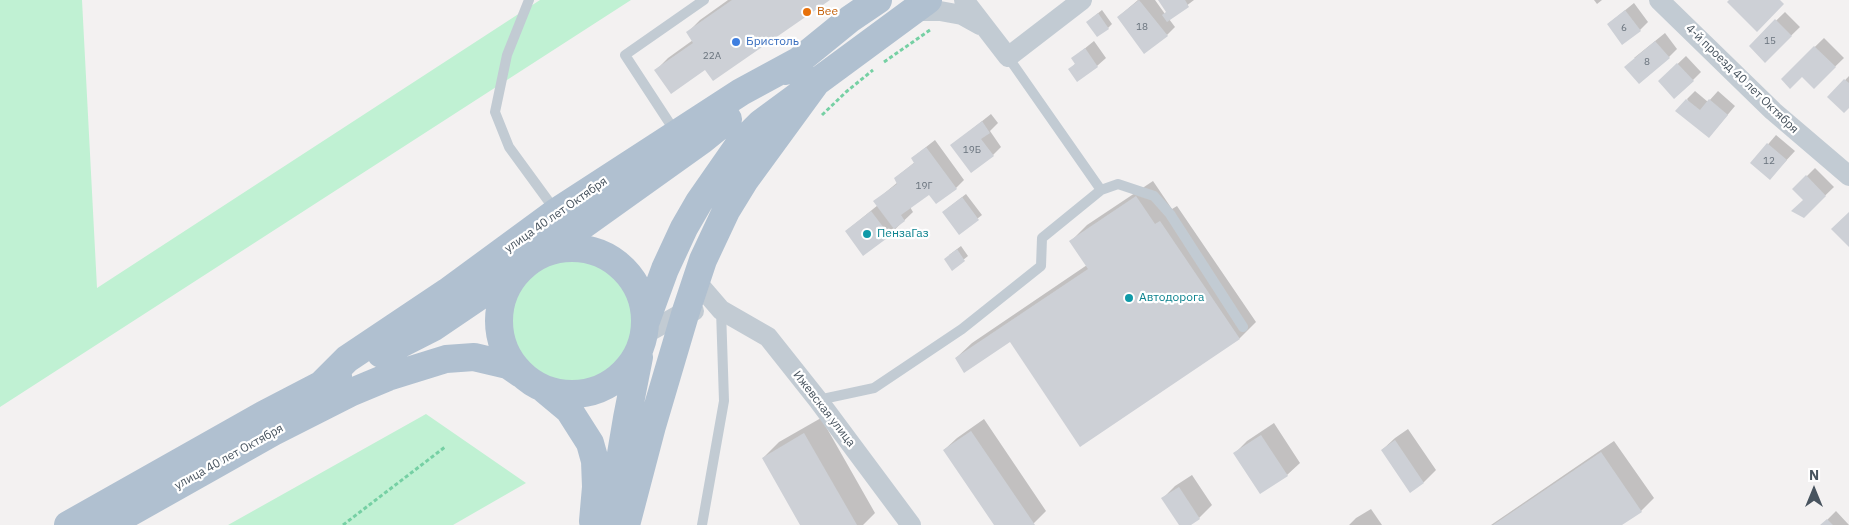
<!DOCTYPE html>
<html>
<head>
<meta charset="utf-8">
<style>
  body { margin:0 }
  #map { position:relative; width:1849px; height:525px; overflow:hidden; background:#f3f1f1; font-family:"IBM Plex Sans",sans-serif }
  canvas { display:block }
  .north { position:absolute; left:1789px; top:465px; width:50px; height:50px; -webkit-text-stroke:4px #fff; paint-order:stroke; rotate:0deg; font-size:14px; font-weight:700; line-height:20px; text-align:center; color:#48545f }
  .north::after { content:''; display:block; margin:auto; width:18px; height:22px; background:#48545f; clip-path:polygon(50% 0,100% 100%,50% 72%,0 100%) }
</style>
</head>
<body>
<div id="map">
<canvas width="1849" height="525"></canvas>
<div class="north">N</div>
</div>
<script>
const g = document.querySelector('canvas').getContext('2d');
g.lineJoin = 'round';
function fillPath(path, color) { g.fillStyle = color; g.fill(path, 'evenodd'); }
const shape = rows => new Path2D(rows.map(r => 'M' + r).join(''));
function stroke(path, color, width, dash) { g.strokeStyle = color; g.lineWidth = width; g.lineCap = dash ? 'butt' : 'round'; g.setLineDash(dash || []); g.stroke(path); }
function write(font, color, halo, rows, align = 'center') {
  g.font = font + ' "IBM Plex Sans",sans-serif'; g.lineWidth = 4.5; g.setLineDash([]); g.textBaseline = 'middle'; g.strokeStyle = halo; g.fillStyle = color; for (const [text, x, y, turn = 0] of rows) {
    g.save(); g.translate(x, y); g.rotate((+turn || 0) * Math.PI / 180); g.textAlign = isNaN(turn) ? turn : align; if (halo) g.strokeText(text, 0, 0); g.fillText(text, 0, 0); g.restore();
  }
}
fillPath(shape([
  [0,0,82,0,97,288,540,0,631,0,0,407],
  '510 321a62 62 0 1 1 124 0a62 62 0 1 1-124 0Z',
  [426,414,526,483,453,525,228,525]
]), '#c0f1d3');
fillPath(shape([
  [728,0,828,0,706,68,656,70,668,58,693,40,688,32,700,20],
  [1138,0,1155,0,1165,14,1168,11,1160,0,1194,0,1169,19,1175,27,1167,35,1118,17],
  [1594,0,1602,0,1597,4],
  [1634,3,1648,22,1640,30,1608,24],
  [1102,10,1112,24,1108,28,1092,18],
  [1785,12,1800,27,1765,61,1750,46],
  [1665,33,1677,49,1669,57,1634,58],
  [1824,38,1844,58,1814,87,1802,75,1782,79],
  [1094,41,1106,58,1097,66,1070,69,1076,63,1073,58],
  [1686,56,1701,72,1693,80,1668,73],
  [1849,76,1849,107,1829,97],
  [1695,91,1708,102,1718,91,1735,106,1709,137,1687,99],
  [991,114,998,123,990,131,1001,147,993,155,952,145],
  [1776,135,1795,151,1770,178,1752,163],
  [935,140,964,180,956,188,929,193,910,207,913,212,889,235,846,231,878,205,875,201,898,182,895,178,915,162,912,158],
  [1815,168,1834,187,1803,217,1805,200,1794,189],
  [1153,181,1172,209,1177,206,1256,322,1240,338,1081,445,1010,340,956,358,972,343,1087,265,1071,241,1087,225],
  [966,194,982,215,959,233,948,208],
  [961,246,968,256,952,269,949,255],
  [821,418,875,513,863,525,802,525,763,458,779,442],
  [984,419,1046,511,1032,525,995,525,944,450,957,438],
  [1274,423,1300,463,1287,475,1235,453,1247,441],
  [1408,429,1436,470,1424,482,1410,491,1382,450,1395,438],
  [1614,441,1654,498,1641,511,1620,525,1491,525],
  [1192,475,1212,505,1199,518,1188,525,1180,525,1163,498,1175,486],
  [1371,509,1382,525,1349,525,1356,518],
  [1836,511,1849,525,1822,525]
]), '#0003');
fillPath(shape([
  [732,0,830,0,713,81,705,70,671,94,654,70,693,43,686,32],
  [1139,0,1168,36,1144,54,1117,17],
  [1158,0,1185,0,1189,7,1167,22,1162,15,1166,12],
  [1729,0,1780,0,1784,4,1757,32,1727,2],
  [1625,10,1641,31,1622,45,1607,24],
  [1098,13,1109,29,1097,37,1086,22],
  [1775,19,1792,36,1765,63,1749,46],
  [1655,41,1670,58,1639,84,1624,67],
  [1814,46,1836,67,1814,89,1802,77,1790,89,1781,79],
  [1085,48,1098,67,1077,82,1068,69,1075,64,1071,58],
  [1677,63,1694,81,1674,99,1658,81],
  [1844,79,1849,83,1849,108,1844,113,1827,97],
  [1686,99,1700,110,1709,99,1728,115,1709,138,1675,111],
  [982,121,990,133,981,139,994,156,971,173,950,145],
  [1767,143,1787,160,1770,180,1750,163],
  [926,147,957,189,936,204,929,195,901,215,905,221,894,229,873,201,897,184,894,178,914,163,911,158],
  [1806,175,1826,196,1804,218,1791,211,1803,200,1792,189],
  [1136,196,1155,224,1160,221,1240,339,1080,447,1010,342,964,373,955,358,1088,269,1069,241],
  [962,197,979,220,959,235,942,212],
  [871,211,890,236,863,256,845,231],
  [1849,212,1849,247,1831,229],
  [957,249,965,261,952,271,944,259],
  [971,431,1035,525,994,525,943,450],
  [804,433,857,525,800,525,762,458],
  [1261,435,1288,476,1260,494,1233,453],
  [1395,440,1424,483,1410,493,1381,450],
  [1601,452,1642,512,1622,525,1493,525],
  [1179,487,1200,519,1191,525,1179,525,1161,498],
  [1827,519,1833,525,1820,525]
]), '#cdd0d6');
stroke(shape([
  [884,62,930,30],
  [822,115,846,92,873,70],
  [343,525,445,447]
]), '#76d0a4', 3, [4, 2.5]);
stroke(shape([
  [529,0,507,55,495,112,509,147,555,210],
  [676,133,625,55,704,0],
  [1101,190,1118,184,1154,196,1170,214,1243,327],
  [818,400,874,388,962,329,1041,266,1042,238,1101,190,1008,57],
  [702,525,724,401,721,310]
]), '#c2cbd3', 10);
stroke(shape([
  [964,0,1008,57,1082,0],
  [1659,0,1773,111,1849,176],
  [913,11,940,11,962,15,980,25],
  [696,281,721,310,768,337,818,400,911,525],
  [645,334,686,311,694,311]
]), '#c2cbd3', 20);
stroke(shape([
  [786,71,850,19,878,0],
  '499 321a73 73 0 1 1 146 0a73 73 0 1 1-146 0Z',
  [548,250,702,140,728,119],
  [646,321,665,269,684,228,699,202,738,146,761,123,928,0],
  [381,354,434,327,521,268],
  [322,384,347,359,447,292,556,212,741,92,800,60],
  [545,390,569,410,590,443,595,461,596,487,593,521],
  [68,525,263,415,338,376],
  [108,525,273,432,352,392,388,377,446,359,474,357,508,365,521,374],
  [609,525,627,418,639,357],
  [626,525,652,426,686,311,703,260,726,211,745,180,818,80]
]), '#b0c0d0', 28);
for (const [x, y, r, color] of [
  [807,12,5,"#e8710a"],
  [736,42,5,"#3f7fe0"],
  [867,234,5,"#0f9aa8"],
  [1129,298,5,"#0f9aa8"]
]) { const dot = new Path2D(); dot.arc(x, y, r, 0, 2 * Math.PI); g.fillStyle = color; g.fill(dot); stroke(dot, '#fff', 2); }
write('10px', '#69737d', null, [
  ["18",1142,27],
  ["6",1624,28],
  ["15",1770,41],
  ["22А",712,56],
  ["8",1647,62],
  ["19Б",972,150],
  ["12",1769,161],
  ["19Г",924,186]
]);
write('12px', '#c56008', '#fff', [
  ["Bee",817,12]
], 'left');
write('12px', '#366cbe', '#fff', [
  ["Бристоль",746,42]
], 'left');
write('12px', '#48545f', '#fff', [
  ["4-й проезд 40 лет Октября",1742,79,44],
  ["улица 40 лет Октября",556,215,-35],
  ["Ижевская улица",824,409,52],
  ["улица 40 лет Октября",229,457,-29]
]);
write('12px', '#0d838f', '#fff', [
  ["ПензаГаз",877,234],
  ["Автодорога",1139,298]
], 'left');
</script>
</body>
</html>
